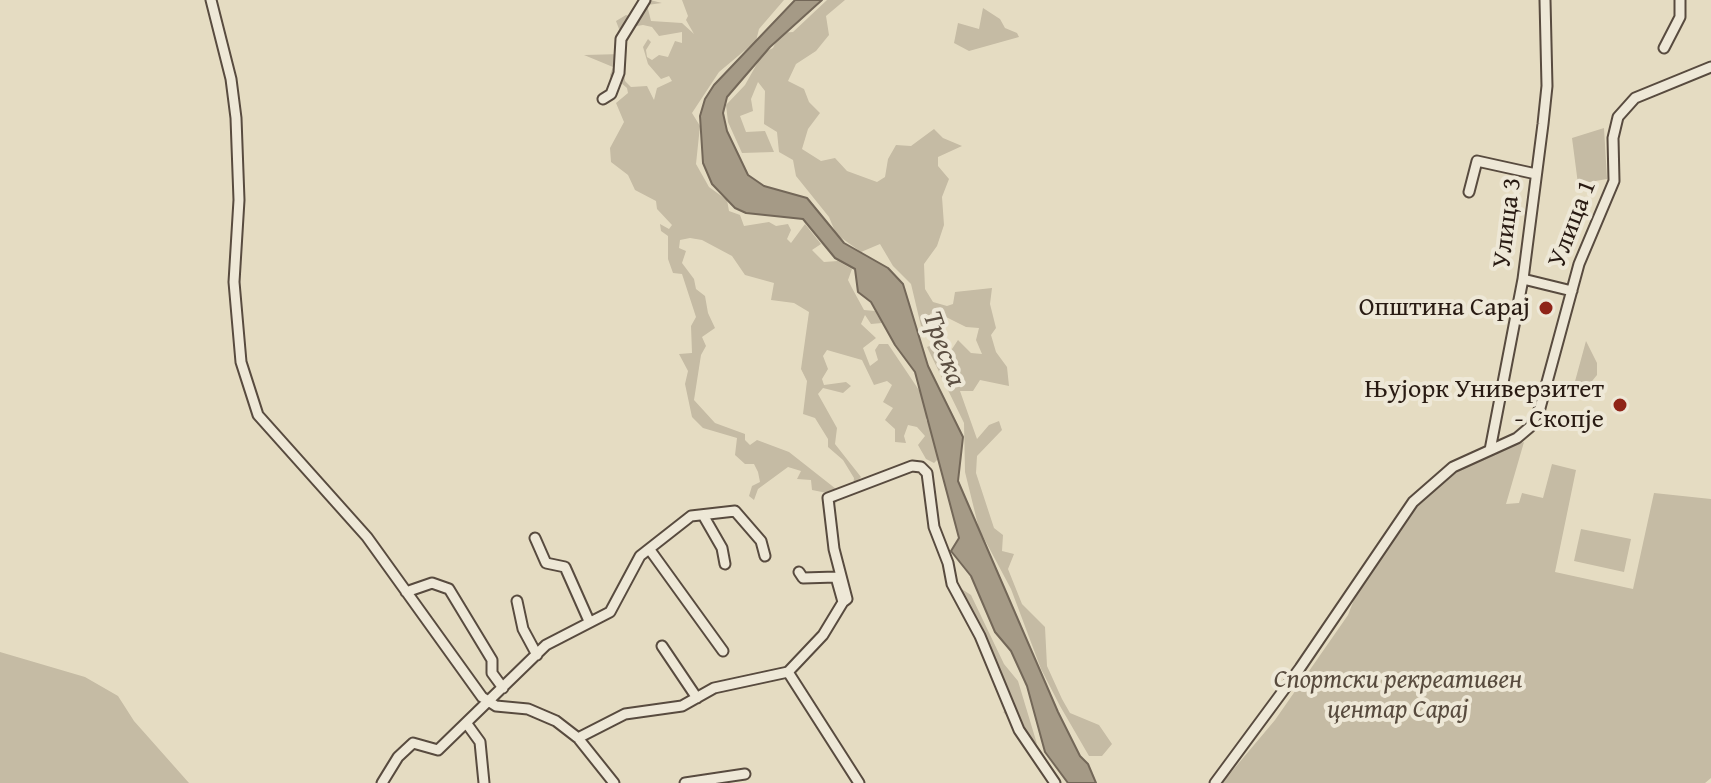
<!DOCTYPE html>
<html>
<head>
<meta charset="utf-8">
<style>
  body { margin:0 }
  canvas { display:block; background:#e5dcc2 }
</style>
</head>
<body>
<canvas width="1711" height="783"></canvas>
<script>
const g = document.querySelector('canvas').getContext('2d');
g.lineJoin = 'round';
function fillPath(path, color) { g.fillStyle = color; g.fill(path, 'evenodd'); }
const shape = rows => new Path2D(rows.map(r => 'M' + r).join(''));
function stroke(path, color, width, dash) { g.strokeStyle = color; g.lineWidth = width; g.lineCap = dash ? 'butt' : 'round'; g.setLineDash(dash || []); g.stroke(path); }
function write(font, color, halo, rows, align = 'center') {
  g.font = font + ' "Gentium Book Plus",serif'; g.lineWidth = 8; g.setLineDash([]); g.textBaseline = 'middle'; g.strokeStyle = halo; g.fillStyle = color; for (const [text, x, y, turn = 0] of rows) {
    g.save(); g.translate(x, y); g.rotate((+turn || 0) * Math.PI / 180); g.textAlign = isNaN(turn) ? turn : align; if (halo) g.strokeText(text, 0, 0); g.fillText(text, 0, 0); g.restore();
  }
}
fillPath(shape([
  [650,0,662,3,647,5,651,21,682,23,694,34,686,20,688,16,682,0,784,0,759,29,756,41,719,72,692,113,700,126,696,164,709,187,727,200,729,211,740,215,744,226,769,222,776,226,788,224,791,230,787,239,791,243,805,224,821,244,812,250,824,262,838,261,852,269,848,280,852,288,864,310,875,311,882,323,871,324,865,315,861,324,876,338,863,348,870,366,878,360,875,350,879,344,888,344,931,408,926,420,938,431,943,454,934,463,926,459,918,445,925,436,917,427,908,425,904,436,906,443,895,442,895,429,885,420,893,408,883,402,892,385,887,381,874,385,862,360,827,350,823,356,828,369,822,379,824,385,846,382,851,386,843,393,823,388,818,394,837,428,835,444,861,477,853,486,854,478,843,460,828,447,828,439,815,418,803,414,807,381,801,369,809,312,794,303,771,300,774,283,745,275,732,256,702,240,690,238,680,240,679,248,686,251,682,263,694,279,696,289,705,296,708,313,715,328,702,337,706,346,701,355,694,400,715,423,745,434,745,440,750,445,757,440,789,452,836,489,840,498,834,505,827,506,832,494,812,490,811,480,797,479,801,471,788,467,758,489,754,500,749,496,752,486,760,482,758,472,754,464,745,464,735,455,737,438,703,428,692,417,685,384,688,371,679,354,692,353,691,326,696,317,682,274,673,273,668,259,668,236,661,231,660,224,669,229,672,225,657,209,656,201,635,190,628,175,611,162,610,148,624,122,616,103,628,93,627,88,620,82,613,85,610,75,613,67,584,55,622,54,625,81,631,87,647,86,654,100,657,88,672,81,669,76,661,79,648,64,643,47,648,39,651,42,646,50,647,57,652,60,659,55,668,57,675,41,682,43,682,32,659,36,652,27,643,25,619,29,616,21,626,15,640,20,641,9],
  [827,0,845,0,826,16,829,35,816,51,796,64,788,81,804,89,809,102,820,113,808,129,802,149,821,161,835,158,847,171,877,182,885,177,888,159,896,145,911,146,934,129,943,138,962,146,938,157,938,166,949,179,942,197,944,225,937,246,924,264,925,289,933,302,947,306,953,304,955,292,992,288,990,304,996,328,991,335,996,352,1007,367,1009,386,980,380,973,391,960,391,977,439,989,425,999,421,1002,430,977,456,976,473,994,528,1003,535,1002,551,1014,554,1008,569,1022,604,1045,627,1047,666,1062,699,1070,713,1099,725,1112,744,1102,756,1089,756,1060,706,1041,669,1011,589,979,529,965,472,964,423,927,347,937,343,948,355,958,340,971,353,982,354,976,340,979,328,966,327,936,312,930,314,934,331,921,326,911,284,893,266,880,244,861,252,836,234,829,217,796,176,793,160,779,152,777,132,764,124,765,91,758,82,751,99,753,111,740,116,746,132,765,131,774,152,742,153,728,122,726,105,745,85,763,53,773,48,780,33,793,32],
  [983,8,1000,19,1005,28,1017,33,1019,37,969,51,954,43,958,23,979,29],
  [1604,128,1607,179,1578,184,1572,138],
  [1586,341,1597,363,1597,375,1588,386,1571,396],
  [1524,442,1506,504,1519,503,1522,493,1543,498,1552,464,1576,470,1555,572,1633,589,1654,493,1711,499,1711,778,1705,783,1222,783,1275,720,1348,615,1362,579,1411,506,1463,464],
  [1581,529,1631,539,1624,572,1574,561],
  [957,586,971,595,1004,664,1018,681,1037,744,1003,712,1012,708,997,680,999,668,968,601],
  [0,652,85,677,118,696,134,721,189,783,0,783]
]), '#c5bba4');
const water = shape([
  [795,0,822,0,770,47,727,97,723,113,727,131,748,175,764,186,807,198,844,243,888,268,903,284,928,366,963,437,958,481,1058,712,1080,756,1088,764,1096,783,1068,783,1045,752,1027,686,1011,651,995,632,971,576,951,551,959,538,915,372,895,345,871,302,858,292,855,269,835,258,803,219,746,213,735,208,712,184,703,163,700,116,705,99,714,85,795,0]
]);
fillPath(water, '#a59a86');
stroke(water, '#736758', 2);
const street = shape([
  [211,0,231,79,236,118,239,200,234,282,241,362,258,415,367,537,482,697,496,706,528,709,556,721,578,738,614,783],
  [1664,48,1680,17,1680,0],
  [603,99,611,94,619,73,621,39,645,0],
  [1469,192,1477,161,1536,174],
  [1523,279,1572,291],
  [1490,450,1523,279,1543,124,1547,86,1545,0],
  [703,515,722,548,725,564],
  [535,538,546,563,565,567,589,621],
  [650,550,723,651],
  [406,592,432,583,449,589,492,660,492,673,503,688],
  [517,601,523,629,537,655],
  [843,602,847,599,834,549,828,498,912,466,921,467,927,473,934,527,948,563,952,584,980,636,1019,730,1055,783],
  [662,646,697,698],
  [788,672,859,783],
  [467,724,480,742,484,783],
  [578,738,625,714,682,706,714,688,788,672,823,635,843,602,836,577,803,578,799,572],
  [382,783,398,757,413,743,438,750,546,645,610,612,640,556,691,516,735,511,761,541,765,556],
  [685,783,745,774],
  [1215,783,1300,668,1413,502,1453,467,1517,438,1530,427,1540,408,1579,264,1614,181,1613,138,1618,117,1635,98,1711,67]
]);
stroke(street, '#584b3f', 13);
stroke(street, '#eee8d7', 9);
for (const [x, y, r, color] of [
  [1546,308,8,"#8f2418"],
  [1620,405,8,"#8f2418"]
]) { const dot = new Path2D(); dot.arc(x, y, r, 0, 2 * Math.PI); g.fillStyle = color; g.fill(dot); stroke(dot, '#eee8d7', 3); }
write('26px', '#291b13', '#eee8d7', [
  ["Улица 3",1508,223,-83],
  ["Улица 1",1573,224,-69]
]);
write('26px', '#291b13', '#eee8d7', [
  ["Општина Сарај",1530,308],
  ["Њујорк Универзитет",1604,390],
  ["- Скопје",1604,420]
], 'right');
write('italic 26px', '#584b3e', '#eee8d7', [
  ["Спортски рекреативен",1398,680],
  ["центар Сарај",1398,710]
]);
write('italic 28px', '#5b4e41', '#eee8d7', [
  ["Треска",943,349,70]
]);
</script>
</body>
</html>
